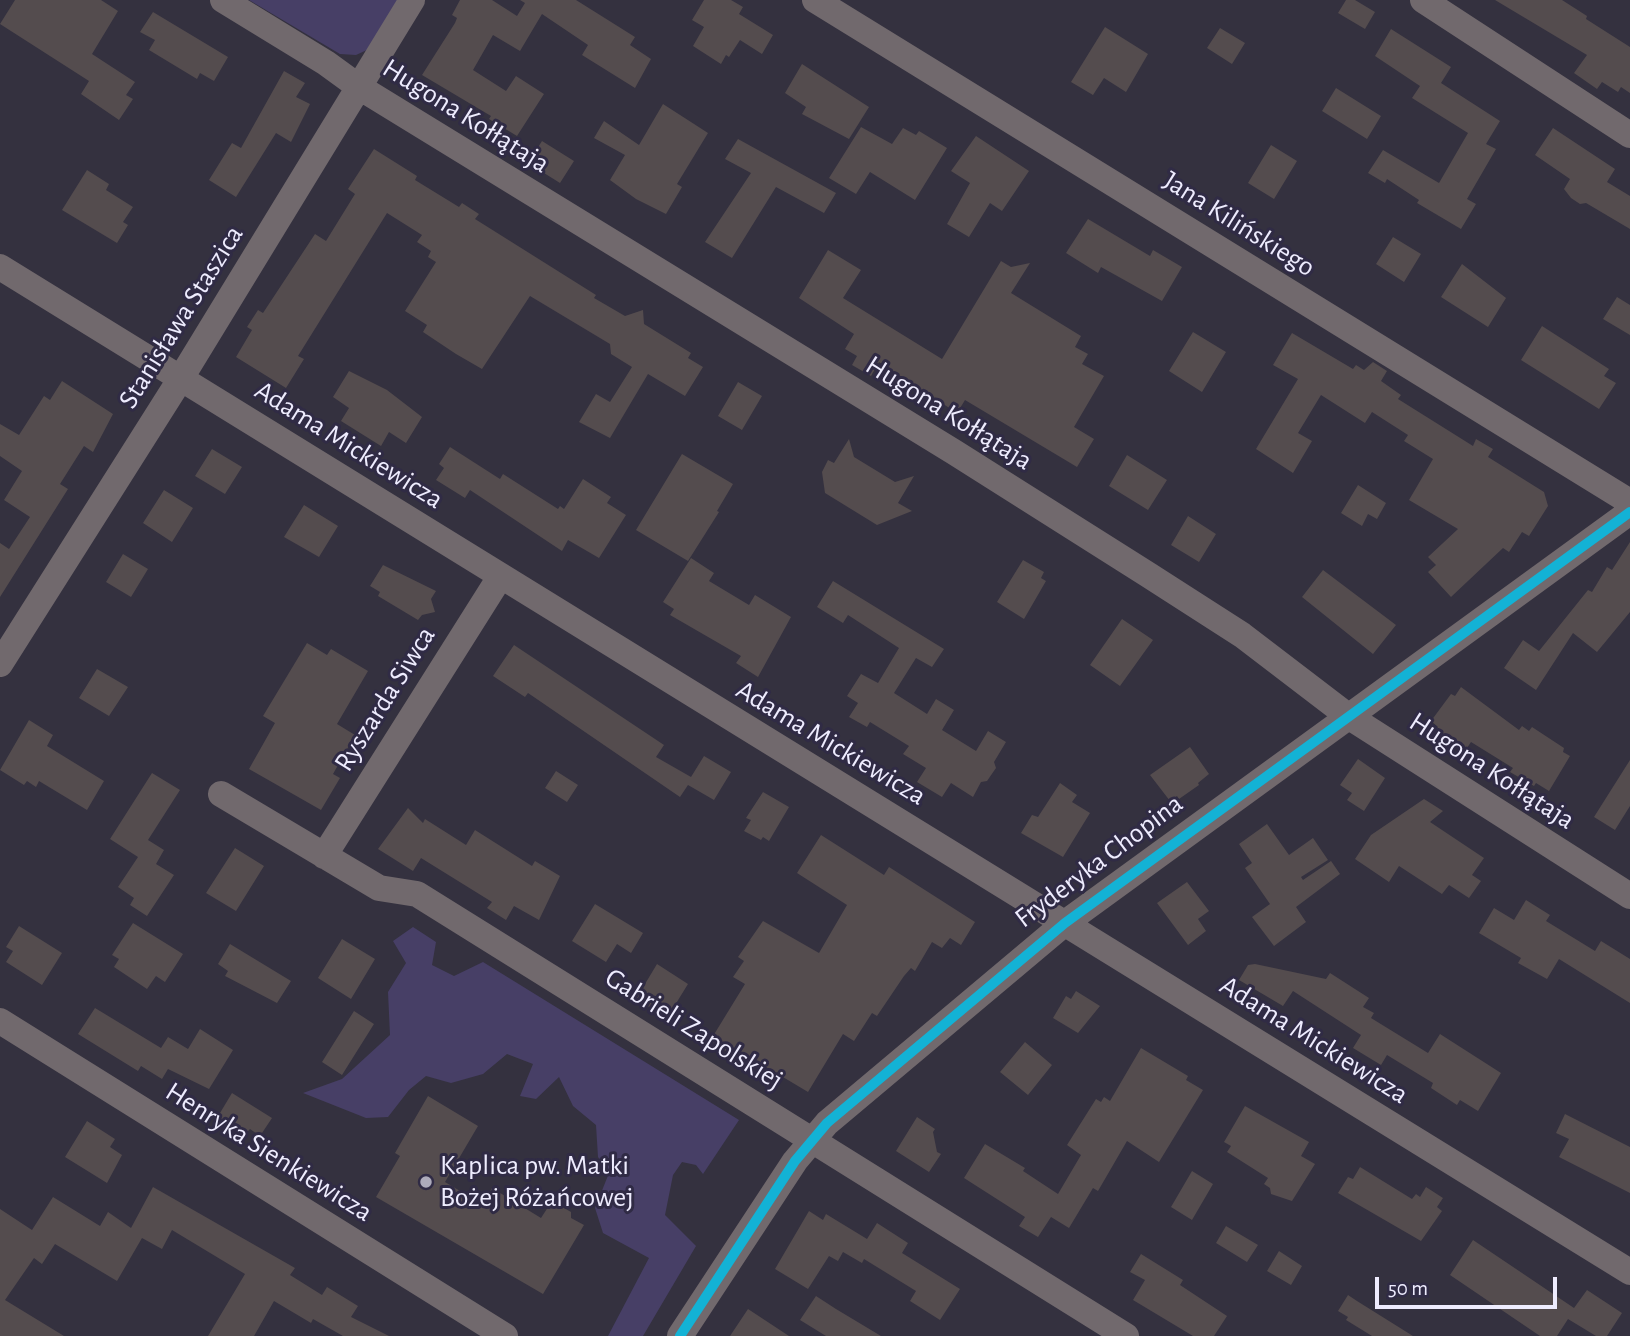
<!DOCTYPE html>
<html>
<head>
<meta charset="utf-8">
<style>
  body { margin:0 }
  #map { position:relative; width:1630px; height:1336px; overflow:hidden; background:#34313f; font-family:"Alegreya Sans",sans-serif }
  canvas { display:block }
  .scale { position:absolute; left:1375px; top:1277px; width:182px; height:32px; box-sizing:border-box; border:4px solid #eeecfe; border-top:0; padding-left:9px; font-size:21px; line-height:24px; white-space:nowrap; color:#eeecfe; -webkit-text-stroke:5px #302b45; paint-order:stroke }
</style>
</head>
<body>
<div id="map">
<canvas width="1630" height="1336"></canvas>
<div class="scale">50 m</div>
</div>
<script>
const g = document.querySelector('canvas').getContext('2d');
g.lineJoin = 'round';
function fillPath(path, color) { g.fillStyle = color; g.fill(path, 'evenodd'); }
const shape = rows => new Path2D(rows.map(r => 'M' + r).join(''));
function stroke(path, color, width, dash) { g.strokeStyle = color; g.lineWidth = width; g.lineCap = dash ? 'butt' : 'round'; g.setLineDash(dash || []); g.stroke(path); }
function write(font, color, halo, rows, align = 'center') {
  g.font = font + ' "Alegreya Sans",sans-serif'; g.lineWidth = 6; g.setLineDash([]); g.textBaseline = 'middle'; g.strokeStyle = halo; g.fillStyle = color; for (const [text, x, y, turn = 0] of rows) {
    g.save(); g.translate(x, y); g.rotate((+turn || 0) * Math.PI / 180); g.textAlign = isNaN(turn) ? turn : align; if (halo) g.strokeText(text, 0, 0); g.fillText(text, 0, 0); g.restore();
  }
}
fillPath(shape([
  [249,0,398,0,369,49,356,55,340,54],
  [413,927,436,942,432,965,454,976,483,962,739,1120,703,1174,696,1165,682,1162,673,1175,665,1215,696,1246,643,1336,608,1336,649,1258,603,1233,595,1208,609,1173,598,1157,596,1125,573,1106,559,1077,536,1099,520,1096,533,1064,507,1054,483,1074,451,1083,426,1076,409,1090,388,1117,366,1118,303,1093,342,1079,390,1035,388,992,406,963,393,941]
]), '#473f66');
fillPath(shape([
  [15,0,101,0,118,11,92,54,135,82,126,95,133,99,119,120,81,94,89,81,0,24],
  [460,0,492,0,517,16,525,3,520,0,576,0,635,37,630,45,651,59,635,88,582,55,588,45,542,14,520,51,493,35,473,70,506,91,516,76,544,94,517,136,489,119,491,116,422,75,455,23,457,18,452,15],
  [704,0,731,0,743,7,739,14,773,35,762,54,740,40,729,57,726,55,721,64,693,46,704,27,692,20],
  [1346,0,1355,0,1375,12,1365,29,1338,13],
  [1495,0,1562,0,1587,16,1586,19,1630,47,1630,93,1621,87,1618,92,1602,82,1597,89,1574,73,1587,55],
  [153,12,228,57,214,81,200,73,197,79,149,50,155,40,140,32],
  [1105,27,1148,54,1126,92,1104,78,1093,95,1071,82],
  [1220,28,1245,43,1232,64,1207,48],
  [1391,29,1451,67,1441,83,1500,121,1486,144,1496,149,1467,199,1476,204,1461,229,1417,203,1419,200,1387,179,1385,183,1368,173,1383,150,1439,183,1468,133,1412,98,1420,86,1375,56],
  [802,64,869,107,849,139,802,114,806,107,785,93],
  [284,71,305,83,296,97,310,104,291,142,276,133,236,197,209,180,232,143,241,148],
  [1336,88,1381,116,1367,139,1322,111],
  [663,104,708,133,677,184,682,187,666,214,636,199,610,180,625,155,594,138,604,121,639,145],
  [861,127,892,144,903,128,916,135,919,131,947,148,915,200,870,172,856,194,829,178],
  [1553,128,1615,169,1607,182,1630,196,1630,229,1586,203,1580,204,1571,198,1564,189,1570,179,1535,155],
  [976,136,1029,171,1002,211,990,203,969,237,947,224,970,183,951,171],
  [738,139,836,193,824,213,776,187,732,258,705,242,751,173,725,159],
  [542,141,574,161,560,183,528,163],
  [1271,145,1297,161,1274,199,1248,183],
  [374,149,417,176,415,180,459,207,462,203,479,214,475,219,596,295,594,298,625,316,643,310,644,324,691,353,688,358,703,367,685,396,648,374,610,438,579,422,596,394,610,402,632,367,611,354,610,344,530,296,482,369,456,354,423,332,427,325,405,311,436,262,428,257,431,251,417,242,422,235,387,213,298,356,304,359,286,388,236,357,252,330,247,327,258,310,263,313,315,234,326,241,355,194,348,189],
  [87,170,109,184,106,190,133,207,123,222,128,225,117,243,62,210],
  [1088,219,1150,256,1153,250,1182,267,1162,301,1101,267,1098,273,1066,253],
  [1393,237,1421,254,1404,282,1376,264],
  [828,250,861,270,843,298,942,359,1001,261,1011,267,1030,263,1011,293,1081,336,1075,347,1088,354,1082,364,1104,376,1074,427,1094,439,1077,467,965,400,957,413,879,362,871,376,852,365,857,356,845,349,854,334,799,298],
  [1462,264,1506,298,1488,327,1441,297],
  [1617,297,1630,305,1630,335,1603,319],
  [1542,326,1609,369,1604,376,1616,383,1599,409,1521,360],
  [1193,332,1226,352,1202,392,1169,371],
  [1292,333,1353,369,1356,365,1364,370,1373,362,1387,371,1381,381,1401,395,1398,399,1473,446,1476,439,1493,449,1488,457,1544,492,1548,506,1529,536,1522,532,1509,552,1503,548,1451,597,1428,572,1436,565,1428,557,1458,529,1409,500,1433,459,1404,441,1408,435,1372,412,1365,423,1321,395,1298,433,1312,441,1293,473,1256,449,1298,379,1273,365],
  [349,371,387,390,422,417,406,443,389,432,381,446,341,421,349,408,333,397],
  [62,381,113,414,93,452,84,446,60,484,68,489,0,597,0,543,9,549,30,517,4,500,22,471,0,456,0,424,19,435,44,396,50,400],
  [738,382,762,396,742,430,718,416],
  [849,439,854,457,895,482,914,476,898,503,912,511,877,525,825,493,822,472,828,460,834,463],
  [450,447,500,479,503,474,558,509,560,506,564,509,583,479,611,497,607,503,626,515,599,558,568,540,562,551,470,490,465,498,436,480,444,468,439,464],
  [212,449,242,467,225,494,195,476],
  [682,454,733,484,717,511,719,512,688,561,636,530],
  [1127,455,1167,480,1148,510,1109,486],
  [1358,485,1386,503,1377,519,1368,514,1362,526,1341,513],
  [164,490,193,508,172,542,143,523],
  [304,505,338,526,319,557,284,537],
  [1188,516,1216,534,1199,562,1171,545],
  [1630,542,1630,612,1597,652,1573,633,1536,690,1504,668,1523,640,1539,651,1588,590,1592,592,1607,567,1612,570],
  [123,554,148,569,131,597,106,582],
  [691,558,714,573,709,581,749,605,755,595,791,617,758,677,736,663,741,656,670,615,674,609,663,602],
  [1023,560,1044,572,1041,578,1046,581,1024,619,997,602],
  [383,565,436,591,431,599,435,612,422,615,418,620,378,596,380,592,370,586],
  [1323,570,1396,625,1373,654,1302,597],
  [833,581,944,649,932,667,916,658,894,693,927,714,936,699,954,710,942,730,976,751,988,731,1006,742,994,762,996,768,987,781,981,782,973,797,951,783,942,797,917,782,926,768,903,754,909,746,870,722,867,727,849,717,858,703,847,696,861,674,878,683,899,648,848,615,843,623,817,607],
  [1122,619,1153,640,1120,686,1090,665],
  [307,643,327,655,331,649,368,671,337,724,355,735,333,774,340,778,321,810,249,769,275,723,263,716],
  [514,645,664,745,656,757,691,777,704,756,731,772,714,800,688,785,680,797,528,693,525,697,493,676],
  [97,669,128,687,109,716,79,698],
  [1461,687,1519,730,1522,726,1529,731,1532,727,1564,748,1563,752,1570,756,1549,791,1536,783,1534,786,1510,772,1513,768,1471,742,1467,748,1459,742,1457,744,1437,729,1438,727,1431,721,1451,694,1455,696],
  [29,720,53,735,47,746,104,781,87,810,39,781,36,787,27,781,24,785,0,770],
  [1190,747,1209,774,1198,783,1199,785,1179,799,1177,796,1170,801,1150,775],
  [1358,759,1385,778,1364,811,1347,800,1352,793,1340,785],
  [1630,760,1630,806,1615,830,1594,817],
  [556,771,578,785,567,802,545,788],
  [152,773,180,790,148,840,164,850,156,864,174,875,147,916,130,905,134,898,118,887,138,857,110,839],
  [1060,783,1077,795,1072,802,1090,813,1063,857,1021,833,1032,815,1038,817],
  [763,792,789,807,769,841,763,837,761,840,744,831,751,820,746,818],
  [1424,799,1443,811,1430,822,1484,858,1472,875,1481,881,1469,898,1449,885,1442,894,1399,866,1389,882,1355,859,1371,835],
  [408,808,423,823,425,819,466,845,475,830,532,866,535,861,560,876,539,920,514,906,506,920,487,908,492,902,421,858,413,871,378,849],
  [1267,824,1289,855,1313,838,1328,860,1301,877,1303,880,1331,861,1340,874,1296,907,1306,922,1274,946,1252,917,1270,904,1245,868,1252,863,1239,844],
  [821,835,884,875,889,867,975,922,961,945,950,938,942,948,932,942,915,971,911,968,904,976,877,1016,872,1013,854,1041,843,1034,808,1092,736,1049,732,1055,710,1041,745,984,733,977,744,961,738,957,763,921,819,953,847,905,797,873],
  [235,848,264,866,236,911,206,893],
  [1187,882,1209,911,1198,919,1206,931,1188,945,1157,903],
  [1526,900,1550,915,1546,921,1595,951,1601,941,1630,959,1630,1003,1559,959,1547,979,1518,963,1521,958,1479,933,1494,908,1514,920],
  [595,904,643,933,631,953,617,944,606,962,572,941],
  [133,923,183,954,165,982,156,976,147,989,114,967,119,959,112,955],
  [19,926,62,953,42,985,6,962,13,951,6,947],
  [342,939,375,959,351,999,318,978],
  [230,944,291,981,277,1003,225,976,228,971,218,964],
  [657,964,688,984,667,1018,636,999],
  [1255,964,1326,979,1330,973,1369,998,1363,1007,1374,1013,1371,1018,1428,1053,1440,1034,1501,1073,1478,1111,1460,1100,1457,1105,1431,1088,1433,1083,1387,1055,1381,1065,1353,1048,1361,1035,1293,991,1283,1006,1239,980,1248,965],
  [1076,991,1100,1006,1078,1033,1053,1018,1066,996,1071,999],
  [95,1008,161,1048,168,1037,188,1049,200,1029,233,1050,209,1089,168,1069,162,1079,141,1066,138,1071,78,1034],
  [354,1011,374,1024,342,1075,322,1062],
  [1025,1042,1052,1065,1028,1095,1000,1072],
  [1141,1048,1188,1076,1186,1080,1203,1090,1159,1162,1127,1141,1098,1191,1093,1188,1069,1228,1051,1217,1038,1237,1019,1226,1025,1217,964,1178,985,1144,1025,1168,1023,1171,1058,1194,1081,1155,1067,1145,1096,1099,1101,1102,1104,1097,1110,1101],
  [232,1093,272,1118,260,1136,250,1129,244,1135,217,1118],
  [428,1096,478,1126,445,1182,482,1204,492,1188,541,1218,552,1201,571,1212,571,1218,584,1225,543,1294,376,1197,400,1156,395,1153],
  [1245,1106,1309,1142,1301,1156,1315,1164,1292,1201,1271,1194,1270,1188,1264,1184,1268,1178,1227,1152,1231,1146,1224,1142],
  [1565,1114,1630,1147,1630,1193,1559,1157,1569,1139,1556,1133],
  [917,1117,935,1129,933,1132,937,1152,941,1154,929,1172,896,1151],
  [87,1121,115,1139,110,1147,122,1155,107,1183,65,1157],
  [1360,1167,1412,1199,1416,1194,1420,1197,1426,1187,1443,1198,1437,1207,1442,1211,1421,1241,1338,1193,1348,1177,1353,1179],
  [1192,1171,1213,1184,1192,1220,1171,1207],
  [153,1187,295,1268,290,1275,322,1295,327,1287,358,1306,351,1317,389,1336,343,1336,313,1319,311,1323,274,1301,254,1336,208,1336,245,1274,172,1230,162,1249,142,1238,117,1281,55,1244,42,1264,34,1258,5,1300,64,1336,0,1336,0,1209,32,1230,53,1197,100,1226,108,1212,131,1228],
  [809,1211,823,1220,826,1214,867,1239,877,1223,908,1243,902,1253,960,1289,940,1320,910,1301,916,1291,864,1259,862,1263,843,1252,838,1261,829,1256,808,1289,775,1269],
  [1226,1226,1258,1245,1247,1262,1216,1243],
  [1473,1240,1574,1308,1587,1290,1622,1313,1607,1336,1596,1336,1568,1319,1557,1336,1540,1336,1450,1275],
  [1279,1251,1302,1266,1291,1285,1267,1271],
  [1141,1254,1183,1280,1180,1285,1227,1316,1214,1336,1193,1336,1133,1300,1145,1280,1130,1272],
  [1348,1295,1357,1301,1413,1336,1372,1336,1346,1320,1348,1317,1338,1311],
  [816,1296,836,1309,881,1336,826,1336,800,1320],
  [748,1309,789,1336,730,1336]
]), '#544c4e');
stroke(shape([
  [223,0,326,63,359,87,954,452,1147,574,1242,635,1348,716,1630,896],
  [815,0,1630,502],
  [1423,0,1630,135],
  [0,267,1630,1272],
  [0,664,181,378,412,0],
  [221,794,379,888,417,894,1126,1336],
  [324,856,500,577],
  [0,1021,505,1336],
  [680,1336,795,1161,827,1123,1065,923,1630,512]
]), '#71696d', 26);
stroke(shape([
  [680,1336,795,1161,827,1123,1065,923,1630,512]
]), '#13b2d5', 10);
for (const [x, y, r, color] of [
  [426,1182,7,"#adabbb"]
]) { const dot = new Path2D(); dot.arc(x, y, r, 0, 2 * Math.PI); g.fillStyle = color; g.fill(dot); stroke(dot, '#302b45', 2.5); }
write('28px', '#eeecfe', '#302b45', [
  ["Hugona Kołłątaja",466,116,32],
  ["Jana Kilińskiego",1239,224,32],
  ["Stanisława Staszica",181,317,-58],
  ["Hugona Kołłątaja",949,413,32],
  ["Adama Mickiewicza",349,445,32],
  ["Ryszarda Siwca",385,699,-58],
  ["Adama Mickiewicza",831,743,31],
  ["Hugona Kołłątaja",1492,771,33],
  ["Fryderyka Chopina",1099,861,-37],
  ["Gabrieli Zapolskiej",694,1029,32],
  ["Adama Mickiewicza",1314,1040,32],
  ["Henryka Sienkiewicza",269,1152,32]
]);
write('28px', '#eeecfe', '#302b45', [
  ["Kaplica pw. Matki",440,1166],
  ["Bożej Różańcowej",440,1198]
], 'left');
</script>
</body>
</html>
